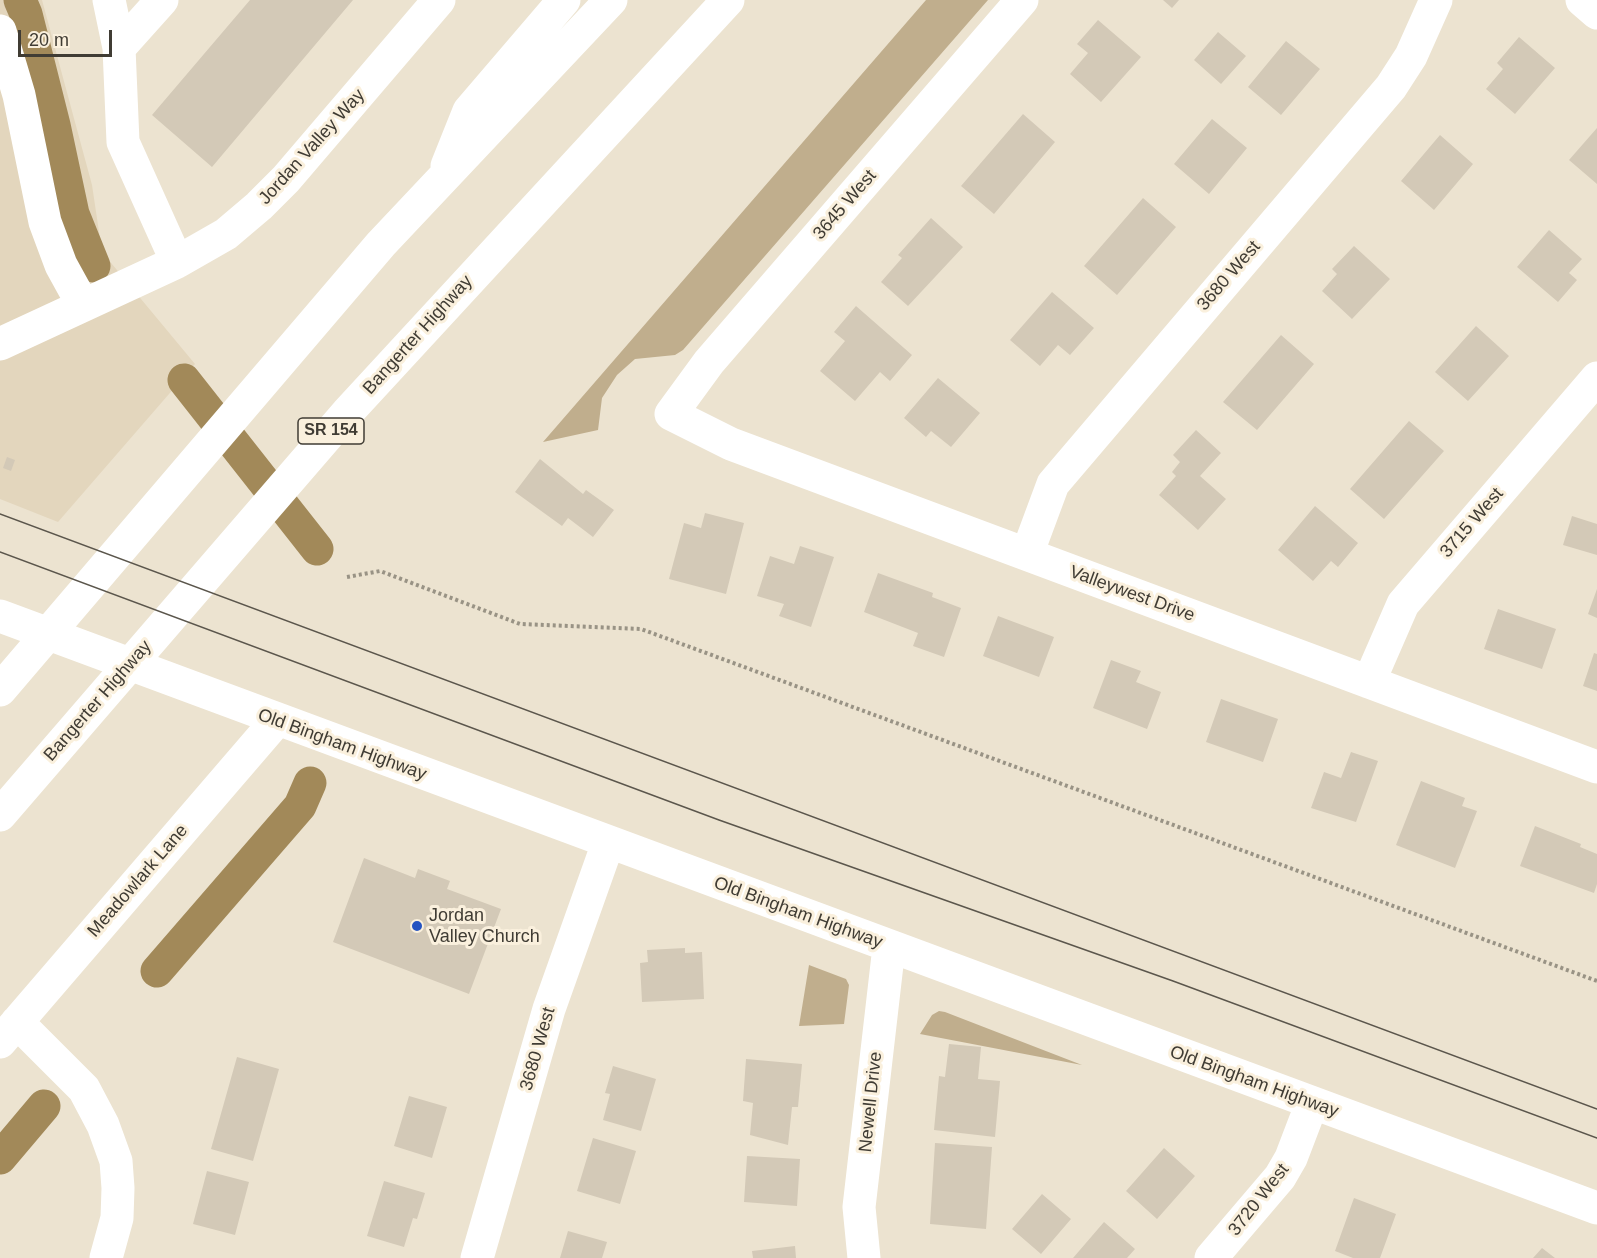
<!DOCTYPE html>
<html>
<head>
<meta charset="utf-8">
<style>
  body { margin:0 }
  #map { position:relative; width:1597px; height:1258px; overflow:hidden; background:#ece3d0; font-family:Arial,sans-serif }
  canvas { display:block }
  .scale { position:absolute; left:18px; top:30px; width:94px; height:27px; box-sizing:border-box; border:3px solid #403c34; border-top:0; padding-left:8px; font-size:18px; line-height:21px; white-space:nowrap; color:#403c34; -webkit-text-stroke:4px #faf0dd; paint-order:stroke }
</style>
</head>
<body>
<div id="map">
<canvas width="1597" height="1258"></canvas>
<div class="scale">20 m</div>
</div>
<script>
const g = document.querySelector('canvas').getContext('2d');
g.lineJoin = 'round';
function fillPath(path, color) { g.fillStyle = color; g.fill(path, 'evenodd'); }
const shape = rows => new Path2D(rows.map(r => 'M' + r).join(''));
function stroke(path, color, width, dash) { g.strokeStyle = color; g.lineWidth = width; g.lineCap = dash ? 'butt' : 'round'; g.setLineDash(dash || []); g.stroke(path); }
function write(font, color, halo, rows, align = 'center') {
  g.font = font + ' Arial,sans-serif'; g.lineWidth = 6; g.setLineDash([]); g.textBaseline = 'middle'; g.strokeStyle = halo; g.fillStyle = color; for (const [text, x, y, turn = 0] of rows) {
    g.save(); g.translate(x, y); g.rotate((+turn || 0) * Math.PI / 180); g.textAlign = isNaN(turn) ? turn : align; if (halo) g.strokeText(text, 0, 0); g.fillText(text, 0, 0); g.restore();
  }
}
fillPath(shape([
  [0,0,42,0,92,185,102,252,195,364,58,522,0,499]
]), '#e3d6bd');
fillPath(shape([
  [926,0,988,0,683,350,675,355,635,359,617,375,602,398,598,430,543,442],
  [809,965,846,979,849,985,844,1024,799,1026],
  [939,1011,945,1012,1082,1065,920,1034,932,1015]
]), '#c0ae8d');
stroke(shape([
  [20,0,26,14,54,125,73,214,94,266],
  [184,380,317,549],
  [157,971,300,806,310,783],
  [0,1158,44,1106]
]), '#a28959', 33);
fillPath(shape([
  [250,0,353,0,212,167,152,115],
  [1163,0,1179,0,1172,8],
  [1098,20,1141,57,1101,102,1070,74,1088,53,1077,44],
  [1218,32,1246,56,1221,84,1194,60],
  [1519,37,1555,68,1515,114,1486,89,1503,69,1497,63],
  [1286,41,1320,69,1281,115,1248,87],
  [1023,114,1055,142,994,214,961,186],
  [1212,119,1247,148,1209,194,1174,164],
  [1597,128,1597,184,1569,160],
  [1440,135,1473,164,1434,210,1401,181],
  [1143,198,1176,227,1117,295,1084,266],
  [931,218,963,247,908,306,881,282,902,258,898,255],
  [1549,230,1582,259,1569,273,1577,280,1558,302,1517,267],
  [1354,246,1390,279,1352,319,1322,291,1337,274,1332,269],
  [1052,292,1094,328,1070,355,1058,345,1040,366,1010,340],
  [856,306,912,355,890,381,880,372,855,401,820,371,845,341,834,332],
  [1476,326,1509,356,1468,401,1435,372],
  [1281,335,1314,364,1257,430,1223,402],
  [938,378,980,413,951,447,931,431,926,437,904,418],
  [1409,421,1444,451,1384,519,1350,489],
  [1196,430,1221,453,1200,476,1226,499,1198,530,1159,495,1176,476,1172,472,1180,462,1173,455],
  [7,457,15,460,11,471,3,468],
  [540,459,583,494,586,490,614,510,593,537,568,518,562,526,515,492],
  [1315,506,1358,543,1338,567,1331,561,1313,581,1278,550],
  [705,513,744,523,726,594,669,579,684,523,701,528],
  [1572,516,1597,524,1597,555,1563,545],
  [800,546,834,557,811,627,779,616,784,604,757,596,770,556,794,564],
  [878,573,933,593,932,597,961,608,944,657,913,646,918,633,864,612],
  [1597,589,1597,618,1588,614],
  [1498,609,1556,629,1542,669,1484,649],
  [998,616,1054,637,1039,677,983,656],
  [1594,653,1597,654,1597,691,1583,686],
  [1111,660,1141,671,1136,682,1161,692,1147,729,1093,708],
  [1221,699,1278,719,1263,762,1206,742],
  [1351,752,1378,761,1356,822,1311,808,1324,772,1341,778],
  [1421,781,1465,798,1462,806,1477,811,1455,868,1396,845],
  [1535,826,1581,844,1580,847,1597,854,1597,884,1594,893,1520,866],
  [364,858,415,878,418,869,450,881,447,889,501,909,469,994,333,942],
  [685,948,685,953,702,952,704,999,642,1002,640,963,648,962,647,950],
  [949,1044,981,1047,978,1079,1000,1081,995,1137,934,1130,939,1076,945,1077],
  [237,1057,279,1069,253,1161,211,1149],
  [746,1059,802,1064,798,1107,792,1107,788,1145,750,1135,753,1103,743,1101],
  [613,1066,656,1079,641,1131,603,1120,610,1094,605,1093],
  [409,1096,447,1107,432,1158,394,1146],
  [593,1138,636,1151,620,1204,577,1191],
  [935,1143,992,1147,986,1229,930,1224],
  [1164,1148,1195,1176,1157,1219,1126,1191],
  [747,1156,800,1159,797,1206,744,1202],
  [207,1171,249,1182,235,1235,193,1224],
  [384,1181,425,1193,417,1219,413,1218,404,1247,367,1236],
  [1042,1194,1071,1219,1041,1254,1012,1229],
  [1354,1198,1396,1214,1380,1258,1353,1258,1335,1251],
  [1104,1222,1135,1249,1127,1258,1073,1258],
  [568,1231,607,1242,602,1258,560,1258],
  [795,1246,796,1258,753,1258,752,1251],
  [1542,1248,1555,1258,1533,1258]
]), '#d3c9b7');
stroke(shape([
  [347,577,380,571,520,624,641,629,1597,981]
]), '#999385', 4, [3, 3]);
stroke(shape([
  [109,0,119,48,123,142,177,262],
  [1022,0,709,362,671,414,731,444,1597,767],
  [1582,0,1597,13],
  [0,31,19,95,45,222,61,265,83,305],
  [119,48,162,0],
  [0,344,177,262,226,234,259,206,286,179,439,0],
  [1027,554,1053,484,1391,87,1411,56,1436,0],
  [0,616,1597,1208],
  [1369,682,1403,604,1597,378],
  [17,1022,84,1089,103,1125,116,1161,118,1188,117,1218,106,1258],
  [0,1042,277,720],
  [477,1258,549,1009,608,843],
  [864,1258,859,1207,889,947],
  [1211,1258,1280,1177,1291,1158,1312,1103]
]), '#fff', 33);
stroke(shape([
  [447,166,469,111,564,0],
  [0,690,381,244,611,0],
  [0,815,347,413,728,0]
]), '#fff', 33);
stroke(shape([
  [0,514,1597,1109],
  [0,552,719,820,1173,981,1597,1138]
]), '#5b564c', 1.5);
for (const [x, y, r, color] of [
  [417,926,6,"#2453c1"]
]) { const dot = new Path2D(); dot.arc(x, y, r, 0, 2 * Math.PI); g.fillStyle = color; g.fill(dot); stroke(dot, '#faf0dd', 2); }
for (const [x, y, w] of [
  [331,431,66]
]) { const box = new Path2D(); box.roundRect(x - w / 2, y - 13, w, 26, 4.5); g.fillStyle = '#faf0dd'; g.fill(box); stroke(box, '#403c34', 1.5); }
write('bold 16px', '#403c34', null, [
  ["SR 154",331,431]
]);
write('18px', '#403c34', '#faf0dd', [
  ["Jordan Valley Way",312,147,-48],
  ["3645 West",845,205,-49],
  ["3680 West",1229,276,-49],
  ["Bangerter Highway",418,335,-48],
  ["3715 West",1472,523,-49],
  ["Valleywest Drive",1132,594,20],
  ["Bangerter Highway",98,701,-49],
  ["Old Bingham Highway",342,745,20],
  ["Meadowlark Lane",138,881,-49],
  ["Old Bingham Highway",798,913,20],
  ["3680 West",538,1049,-74],
  ["Old Bingham Highway",1254,1082,20],
  ["Newell Drive",871,1102,-84],
  ["3720 West",1259,1200,-52]
]);
write('18px', '#403c34', '#faf0dd', [
  ["Jordan",429,916],
  ["Valley Church",429,937]
], 'left');
</script>
</body>
</html>
